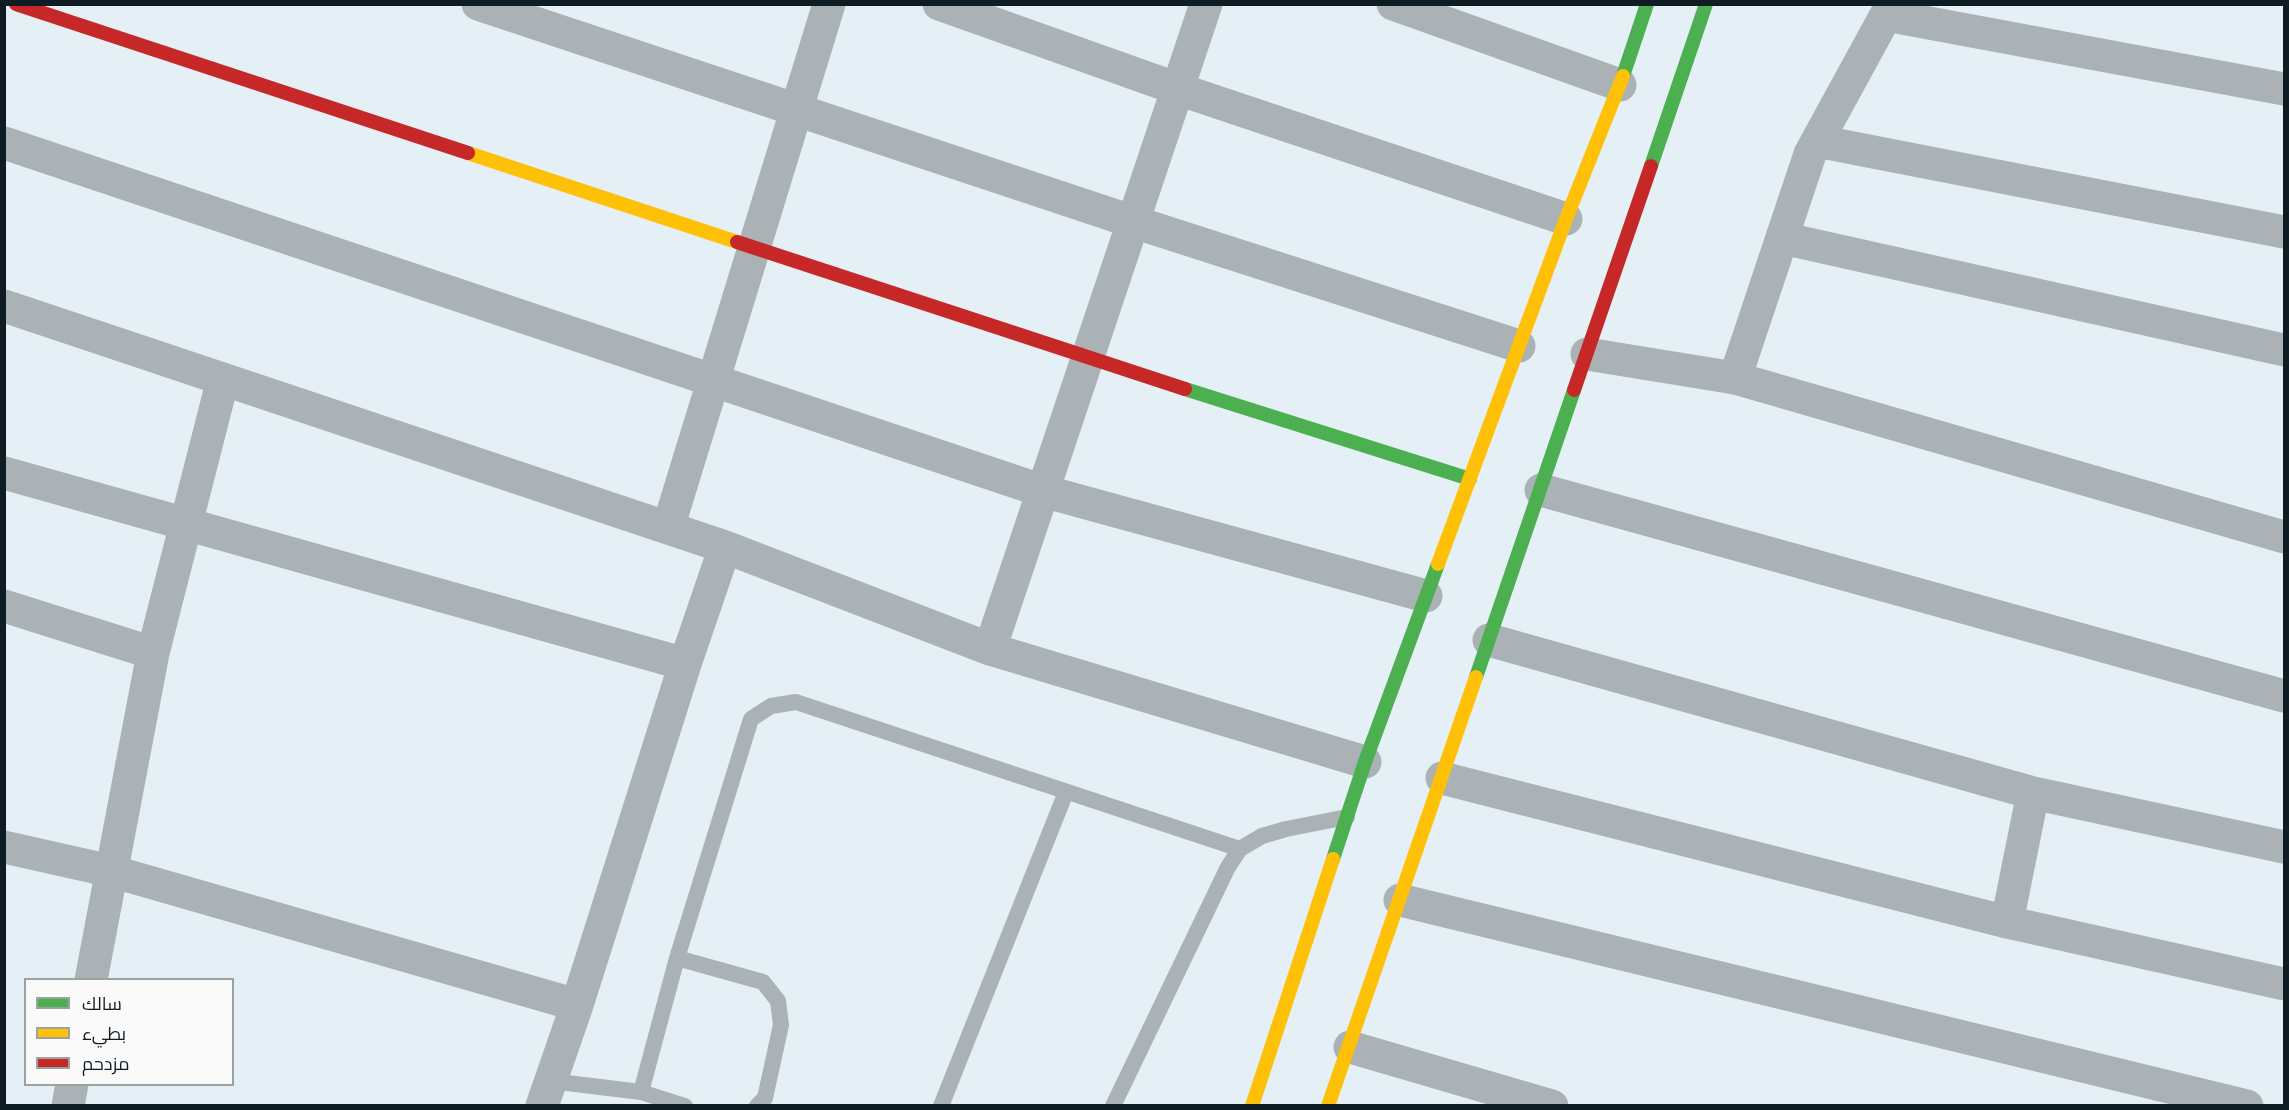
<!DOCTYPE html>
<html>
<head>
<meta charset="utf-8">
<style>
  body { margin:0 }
  #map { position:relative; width:2289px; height:1110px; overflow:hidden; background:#e4eff6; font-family:"Source Sans 3",Cairo,sans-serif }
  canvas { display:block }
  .frame { position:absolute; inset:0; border:6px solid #101c24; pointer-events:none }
  .legend { position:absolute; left:24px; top:978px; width:210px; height:108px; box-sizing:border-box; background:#fafafa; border:2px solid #9ca1a4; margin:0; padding:8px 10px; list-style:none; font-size:18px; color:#101c24 }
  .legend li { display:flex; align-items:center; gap:12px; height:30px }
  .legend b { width:30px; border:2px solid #9ca1a4 }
</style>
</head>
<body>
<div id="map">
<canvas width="2289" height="1110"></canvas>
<div class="frame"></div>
<ul class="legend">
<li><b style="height:8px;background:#4caf50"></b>سالك</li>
<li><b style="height:8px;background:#ffc107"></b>بطيء</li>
<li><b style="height:8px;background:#c62828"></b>مزدحم</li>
</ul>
</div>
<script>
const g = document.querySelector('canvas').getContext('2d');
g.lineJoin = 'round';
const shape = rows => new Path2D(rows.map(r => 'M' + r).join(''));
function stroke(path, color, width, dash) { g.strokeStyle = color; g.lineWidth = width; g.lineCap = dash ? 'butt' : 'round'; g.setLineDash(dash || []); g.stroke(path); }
stroke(shape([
  [677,958,763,982,778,1001,781,1025,765,1098,757,1106],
  [551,1081,641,1092,685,1106],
  [641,1092,677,958,751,719,771,706,796,702,1240,849],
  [941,1106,1066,792],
  [1113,1106,1228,867,1240,849,1262,836,1286,829,1347,817]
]), '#aab2b5', 16);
stroke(shape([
  [478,4,1134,222,1519,346],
  [939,4,1178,89,1566,219],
  [1393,4,1620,85],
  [1886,15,2284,89],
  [1817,141,2284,232],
  [4,143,1043,491,1426,596],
  [1782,238,2284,350],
  [4,306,725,547,990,649,1365,762],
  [1587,354,1735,378,2284,537],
  [1735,378,1810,154,1892,4],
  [4,473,685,664],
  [1541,490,2284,696],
  [668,528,829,4],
  [4,606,153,653],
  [1489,640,2033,793,2284,847],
  [990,649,1206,4],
  [1442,778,2007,922,2284,984],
  [4,847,111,871,577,1005],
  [1400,900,2247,1106],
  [2007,922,2033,793],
  [91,980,153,653,223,379],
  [1350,1047,1552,1106],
  [68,1106,72,1084],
  [542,1106,577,1005,685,664,725,547]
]), '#aab2b5', 33);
stroke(shape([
  [1623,76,1647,4],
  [1651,166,1706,4],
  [1185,389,1470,479],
  [1476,677,1574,390],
  [1333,859,1365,762,1438,564]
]), '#4caf50', 14);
stroke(shape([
  [468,153,737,242],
  [1438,564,1566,219,1623,76],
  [1252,1106,1333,859],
  [1328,1106,1476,677]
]), '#ffc107', 14);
stroke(shape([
  [16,4,468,153],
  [737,242,1185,389],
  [1574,390,1651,166]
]), '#c62828', 14);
</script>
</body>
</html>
